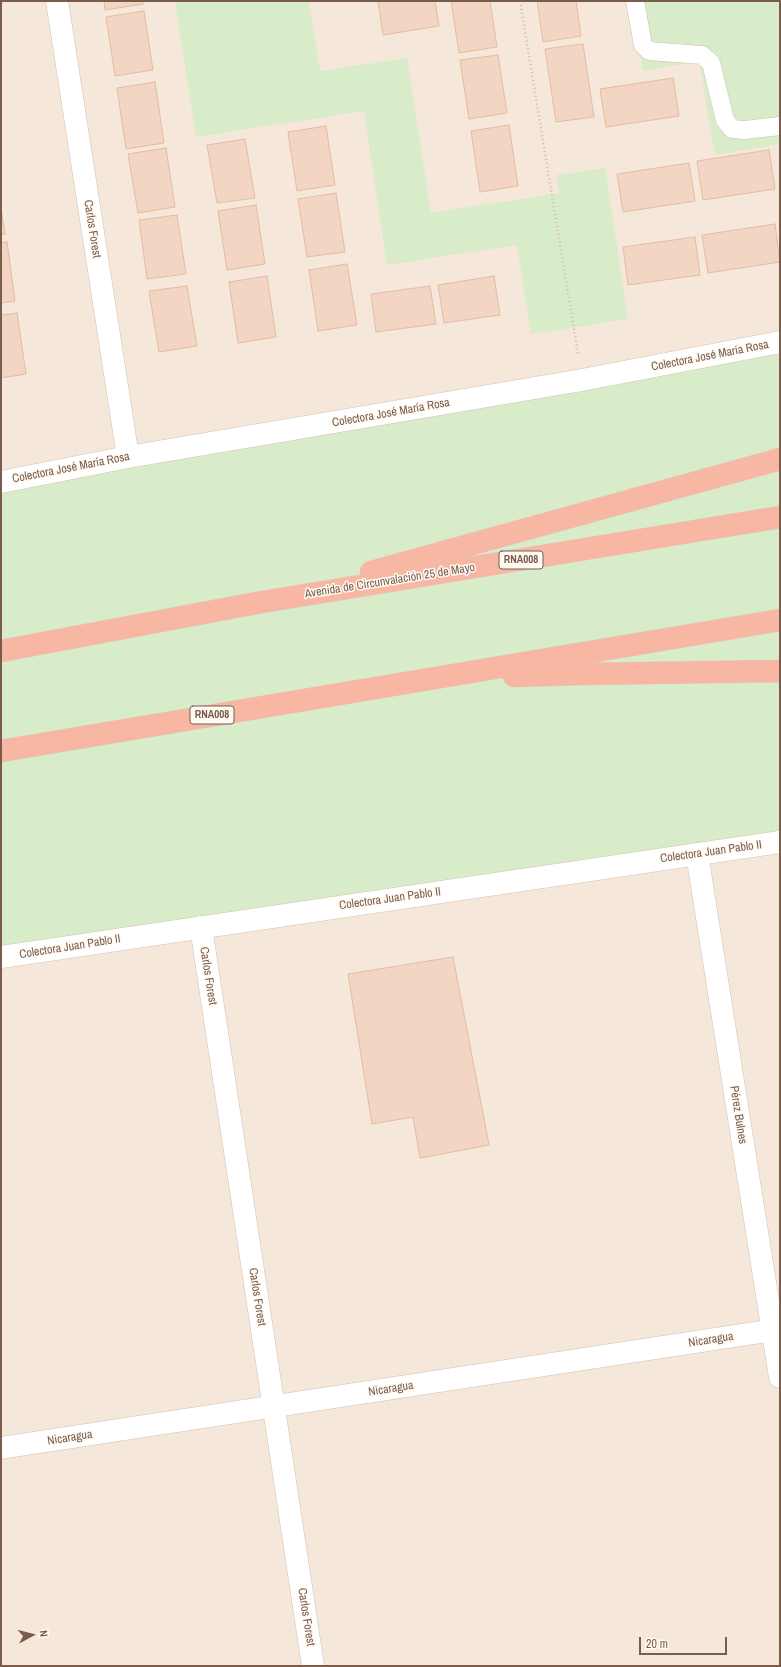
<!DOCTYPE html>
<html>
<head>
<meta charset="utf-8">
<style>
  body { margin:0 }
  #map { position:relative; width:781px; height:1667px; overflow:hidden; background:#fdf6ec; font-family:"Archivo Narrow",sans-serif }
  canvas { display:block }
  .frame { position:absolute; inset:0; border:2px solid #7a5c4d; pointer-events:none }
  .north { position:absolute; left:12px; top:1615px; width:40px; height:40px; -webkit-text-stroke:3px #fffaf3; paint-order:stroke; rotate:83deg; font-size:11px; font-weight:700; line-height:16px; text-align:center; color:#7a5c4d }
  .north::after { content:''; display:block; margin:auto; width:14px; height:18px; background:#7a5c4d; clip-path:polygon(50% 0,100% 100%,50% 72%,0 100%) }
  .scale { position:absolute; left:639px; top:1637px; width:88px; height:18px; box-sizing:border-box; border:2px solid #7a5c4d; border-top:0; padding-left:5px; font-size:12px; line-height:14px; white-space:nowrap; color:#7a5c4d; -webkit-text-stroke:3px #fffaf3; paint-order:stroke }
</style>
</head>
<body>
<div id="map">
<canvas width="781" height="1667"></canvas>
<div class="frame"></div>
<div class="north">N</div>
<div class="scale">20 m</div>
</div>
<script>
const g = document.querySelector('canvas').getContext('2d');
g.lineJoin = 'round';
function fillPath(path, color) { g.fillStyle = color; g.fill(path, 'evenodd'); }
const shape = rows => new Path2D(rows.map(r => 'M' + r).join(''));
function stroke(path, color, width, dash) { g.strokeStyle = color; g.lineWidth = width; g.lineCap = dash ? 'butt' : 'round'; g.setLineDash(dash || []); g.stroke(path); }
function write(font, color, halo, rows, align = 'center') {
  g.font = font + ' "Archivo Narrow",sans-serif'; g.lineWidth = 3; g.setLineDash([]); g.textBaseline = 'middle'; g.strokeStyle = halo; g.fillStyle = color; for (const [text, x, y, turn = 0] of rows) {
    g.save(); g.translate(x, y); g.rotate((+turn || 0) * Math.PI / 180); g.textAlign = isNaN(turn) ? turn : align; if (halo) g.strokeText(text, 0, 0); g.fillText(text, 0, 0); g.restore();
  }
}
fillPath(shape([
  [1,1,780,1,780,1666,1,1666]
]), '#f5e8da');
fillPath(shape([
  [175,1,309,1,320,71,407,58,431,213,559,193,556,175,605,168,628,319,531,334,517,245,387,265,364,111,196,137],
  [631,1,780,1,780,144,715,155,699,61,643,71],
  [780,342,780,842,1,957,1,482]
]), '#d8ecc9');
const building = shape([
  [104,1,143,1,143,4,105,10,104,1],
  [378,1,435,1,439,26,383,35,378,1],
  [451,1,490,1,497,47,459,53,451,1],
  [537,1,576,1,581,36,543,42,537,1],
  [144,11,153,70,115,76,106,17,144,11],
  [583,44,594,117,556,122,545,49,583,44],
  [498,55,507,113,469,119,460,60,498,55],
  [673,78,679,116,606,127,600,89,673,78],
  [155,82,164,143,126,149,117,88,155,82],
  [509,125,518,186,480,192,471,131,509,125],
  [326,126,335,185,297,191,288,132,326,126],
  [245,139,255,198,217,203,207,145,245,139],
  [166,148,175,207,138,213,128,154,166,148],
  [769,150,775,189,703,200,697,161,769,150],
  [689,163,695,201,623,212,617,174,689,163],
  [336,193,345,252,307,257,298,199,336,193],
  [256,205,265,264,227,270,218,211,256,205],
  [1,208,5,234,1,235,1,208],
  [177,215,186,274,147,279,139,220,177,215],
  [775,224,780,262,708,273,702,235,775,224],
  [695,237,700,275,628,285,623,247,695,237],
  [7,242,15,301,1,303,1,243,7,242],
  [347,264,357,325,318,331,309,270,347,264],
  [267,276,276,337,238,343,229,282,267,276],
  [494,276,500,315,444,323,438,285,494,276],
  [187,286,197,346,159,352,149,291,187,286],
  [430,286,436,324,376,332,371,294,430,286],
  [17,313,26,374,1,378,1,315,17,313],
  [453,957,489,1145,420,1158,413,1117,372,1124,348,974,453,957]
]);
fillPath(building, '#f3d5c3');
stroke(building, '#e6bba3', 1);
const service = shape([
  [635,1,643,45,649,51,702,55,711,63,725,120,732,129,745,130,780,126]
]);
const minor = shape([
  [57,1,128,457],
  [697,854,780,1377],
  [201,927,313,1666],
  [1,1448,780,1329]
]);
const secondary = shape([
  [1,482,128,457,582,380,780,342],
  [1,957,780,842]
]);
const motorway = shape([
  [371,572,780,459],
  [1,651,262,602,780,517],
  [514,676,581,674,780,671],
  [1,751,780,620]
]);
stroke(service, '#d1beb0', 19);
stroke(minor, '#d1beb0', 23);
stroke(secondary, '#d6c0b0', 23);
stroke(motorway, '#dad1cd', 23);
stroke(shape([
  [520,1,578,354]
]), '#d9b8a5', 2.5, [1, 3]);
stroke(service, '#fff', 18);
stroke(minor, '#fff', 22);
stroke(secondary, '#fff', 22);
stroke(motorway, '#f7b7a3', 22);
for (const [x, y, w] of [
  [521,560,44],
  [212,715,44]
]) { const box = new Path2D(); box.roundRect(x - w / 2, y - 9, w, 18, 3); g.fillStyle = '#fffaf3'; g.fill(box); stroke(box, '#7a5c4d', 1); }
write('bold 11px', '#7a5c4d', null, [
  ["RNA008",521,560],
  ["RNA008",212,715]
]);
write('12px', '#7a5c4d', '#fffaf3', [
  ["Carlos Forest",92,229,81],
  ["Colectora José María Rosa",710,356,-11],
  ["Colectora José María Rosa",391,413,-10],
  ["Colectora José María Rosa",71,468,-11],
  ["Avenida de Circunvalación 25 de Mayo",390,581,-9],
  ["Colectora Juan Pablo II",711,852,-8],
  ["Colectora Juan Pablo II",390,899,-8],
  ["Colectora Juan Pablo II",70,947,-9],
  ["Carlos Forest",208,976,81],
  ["Pérez Bulnes",738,1115,81],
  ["Carlos Forest",257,1297,81],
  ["Nicaragua",711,1340,-9],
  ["Nicaragua",391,1389,-9],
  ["Nicaragua",70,1438,-9],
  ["Carlos Forest",306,1617,81]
]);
</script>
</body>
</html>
